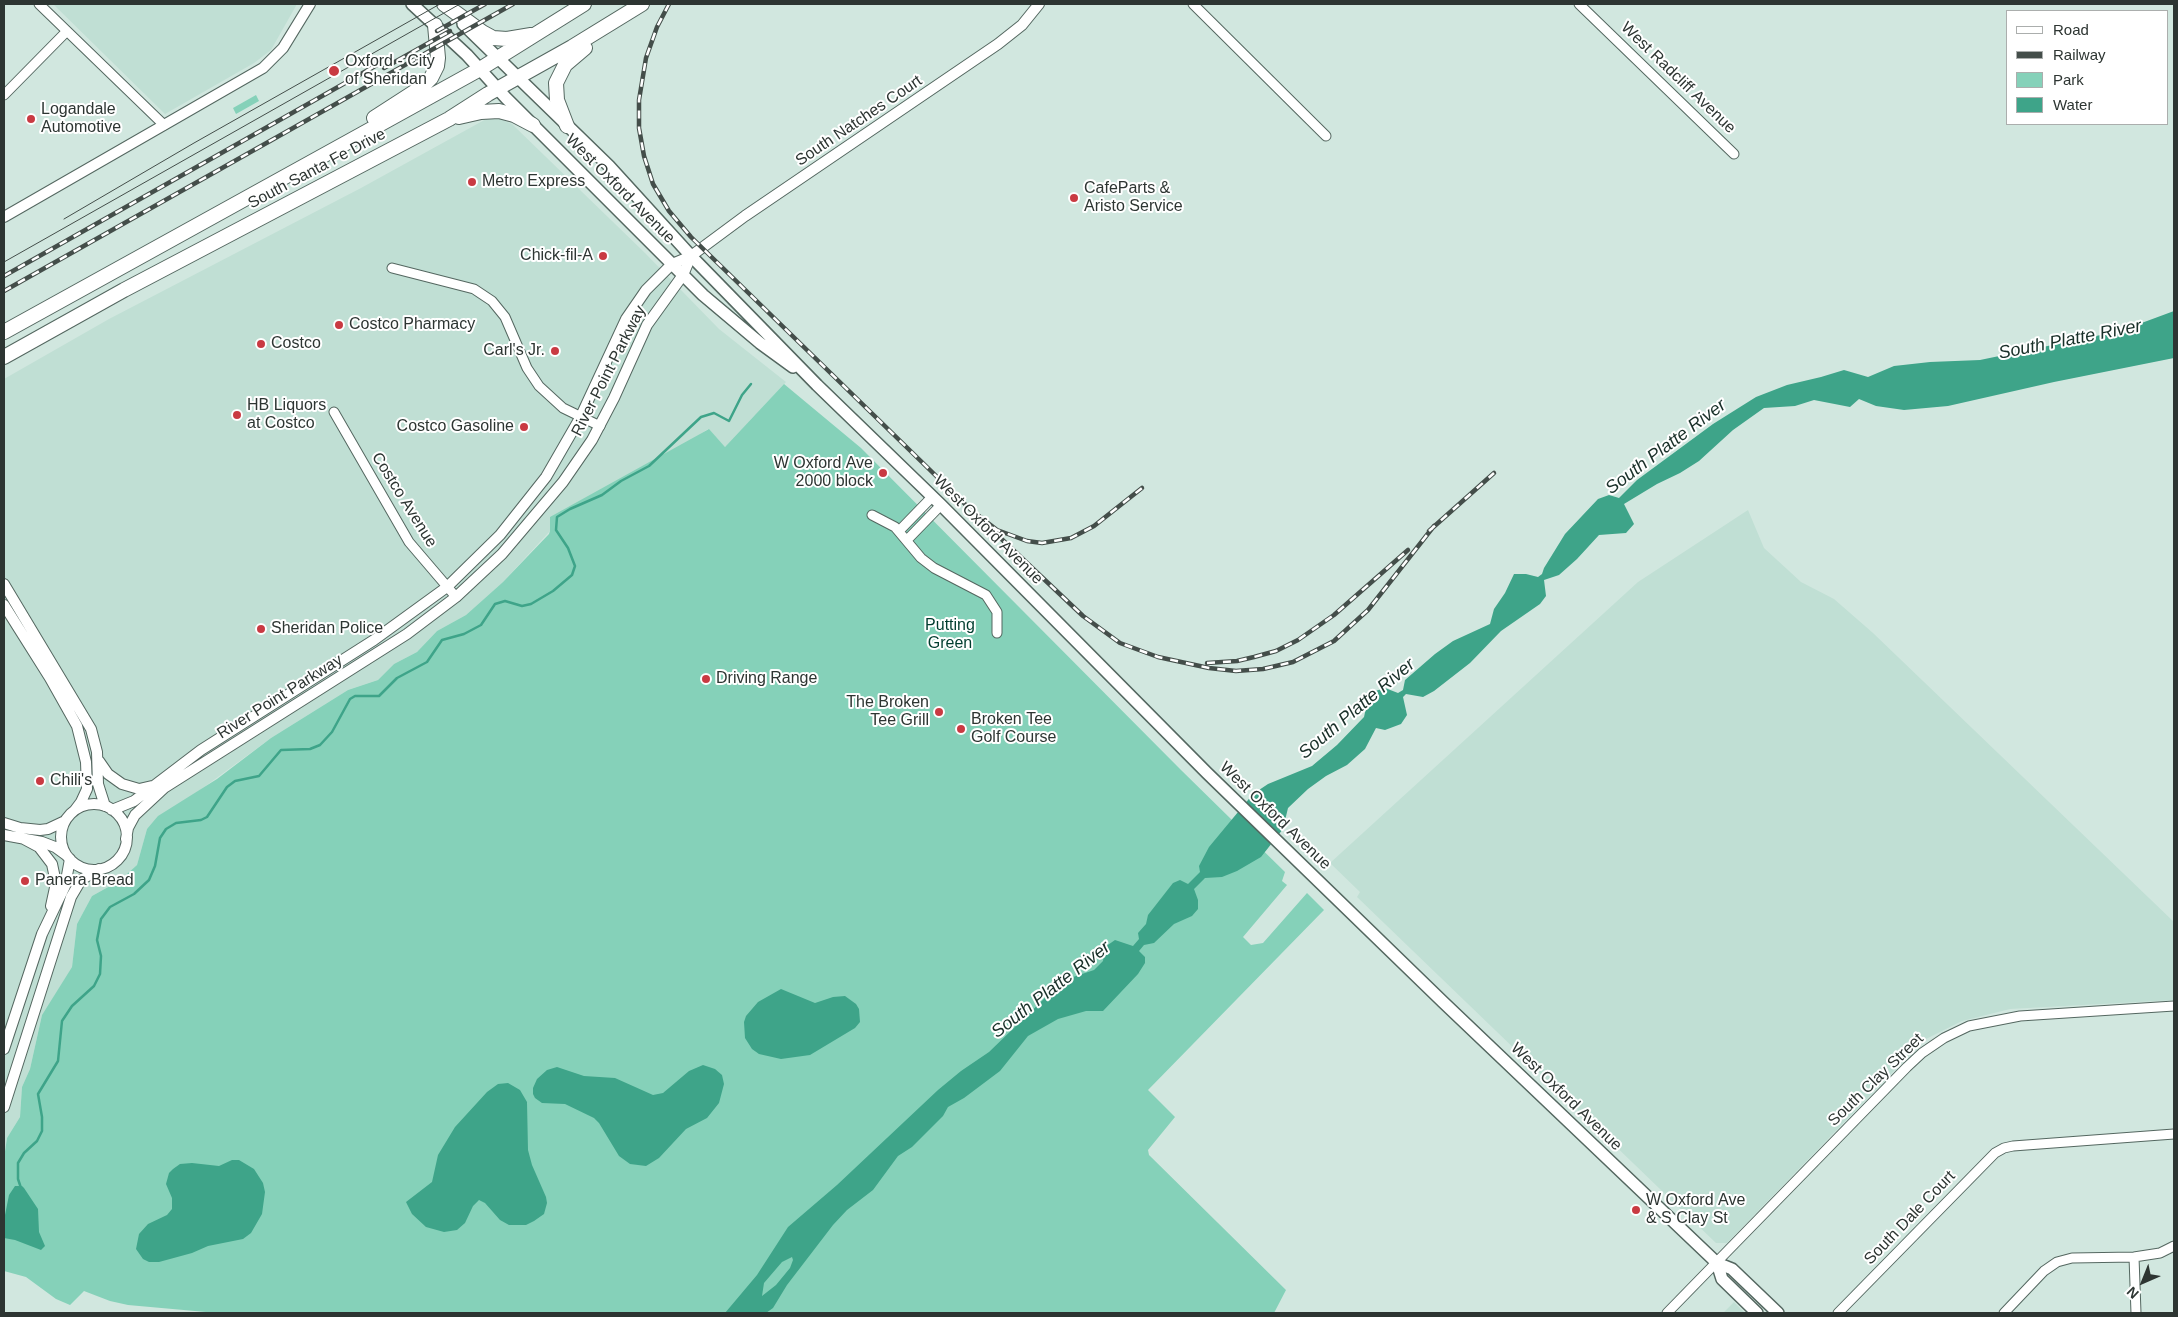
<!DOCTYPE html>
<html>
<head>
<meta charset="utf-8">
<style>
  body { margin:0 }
  #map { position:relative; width:2178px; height:1317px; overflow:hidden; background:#d1e7df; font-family:Arial,sans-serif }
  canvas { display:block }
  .frame { position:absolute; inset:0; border:5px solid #2d3532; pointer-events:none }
  .legend { position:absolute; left:2006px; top:10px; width:162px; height:115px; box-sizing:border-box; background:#fff; border:1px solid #abaead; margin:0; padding:6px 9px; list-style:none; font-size:15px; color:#2d3532 }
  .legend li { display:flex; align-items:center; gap:10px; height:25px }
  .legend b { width:25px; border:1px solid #abaead }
  .north { position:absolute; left:2118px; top:1257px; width:50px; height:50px; -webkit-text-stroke:4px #fff; paint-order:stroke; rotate:224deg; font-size:14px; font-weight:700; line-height:20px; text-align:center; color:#2d3532 }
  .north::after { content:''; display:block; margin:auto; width:18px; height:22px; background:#2d3532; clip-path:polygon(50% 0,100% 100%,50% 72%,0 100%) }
</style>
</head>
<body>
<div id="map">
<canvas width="2178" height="1317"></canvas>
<div class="frame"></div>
<ul class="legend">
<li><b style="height:6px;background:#fff"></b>Road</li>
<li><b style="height:6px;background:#444e4a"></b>Railway</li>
<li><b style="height:14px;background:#85d1b9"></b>Park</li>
<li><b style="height:14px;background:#3ea489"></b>Water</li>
</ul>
<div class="north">N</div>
</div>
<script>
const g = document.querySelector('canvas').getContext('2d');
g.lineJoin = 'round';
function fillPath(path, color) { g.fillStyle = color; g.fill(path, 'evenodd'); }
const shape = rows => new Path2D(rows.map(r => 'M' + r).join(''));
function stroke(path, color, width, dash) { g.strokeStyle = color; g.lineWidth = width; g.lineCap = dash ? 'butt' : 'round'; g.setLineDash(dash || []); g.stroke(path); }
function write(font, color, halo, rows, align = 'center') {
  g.font = font + ' Arial,sans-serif'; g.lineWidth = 4; g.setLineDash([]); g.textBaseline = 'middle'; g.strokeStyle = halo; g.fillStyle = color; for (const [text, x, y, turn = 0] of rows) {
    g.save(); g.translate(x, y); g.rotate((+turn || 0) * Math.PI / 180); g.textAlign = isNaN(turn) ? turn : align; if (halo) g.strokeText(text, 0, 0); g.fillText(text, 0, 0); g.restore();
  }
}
fillPath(shape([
  [53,4,297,4,271,50,254,63,165,114],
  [488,118,498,118,512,124,645,253,719,329,786,382,725,447,708,429,550,531,503,582,466,615,437,631,417,652,394,664,378,680,348,690,271,738,147,829,137,865,119,881,92,896,77,924,72,967,42,1015,30,1069,22,1087,20,1117,7,1138,4,1158,4,379,109,319,361,188],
  [1748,510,1764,548,1801,582,1834,599,1873,633,2174,922,2174,1000,2010,1009,1962,1021,1924,1040,1727,1243,1716,1243,1357,897,1360,892,1330,863,1638,582],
  [1734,1302,1745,1313,1723,1313]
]), '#c0dfd4');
fillPath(shape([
  [256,95,259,101,236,114,233,108],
  [784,384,861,448,1181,770,1285,872,1282,881,1287,885,1243,937,1251,945,1263,943,1307,893,1324,910,1148,1090,1175,1117,1148,1150,1149,1155,1286,1290,1274,1313,217,1313,128,1305,110,1301,84,1291,70,1305,56,1299,26,1277,4,1271,4,1158,7,1138,20,1117,22,1087,30,1069,42,1015,72,967,77,924,92,896,119,881,137,865,147,829,158,816,217,779,271,738,348,690,378,680,394,664,417,652,437,631,466,615,503,582,549,534,550,531,550,517,709,429,725,447]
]), '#85d1b9');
fillPath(shape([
  [2174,311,2174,358,2054,382,1948,406,1904,410,1876,406,1859,399,1850,407,1814,400,1795,406,1764,408,1733,430,1699,461,1680,473,1657,484,1624,504,1634,524,1626,533,1599,535,1577,559,1559,575,1544,580,1546,596,1540,604,1501,631,1470,663,1434,691,1423,697,1406,694,1403,697,1407,715,1401,724,1385,730,1376,728,1365,749,1347,765,1326,776,1308,789,1288,808,1283,829,1261,857,1237,871,1222,877,1205,878,1194,889,1198,900,1198,909,1192,916,1174,924,1154,943,1144,945,1139,951,1145,957,1145,963,1138,974,1103,1011,1086,1011,1058,1019,1028,1036,1000,1071,964,1098,948,1107,943,1116,912,1147,898,1156,873,1190,847,1210,833,1225,787,1285,773,1308,766,1313,725,1313,757,1275,788,1227,837,1185,938,1090,961,1071,989,1052,1046,997,1052,988,1064,980,1094,970,1103,961,1105,947,1115,940,1133,946,1139,939,1138,933,1146,924,1148,915,1173,883,1180,880,1188,884,1200,872,1199,866,1209,847,1253,794,1268,784,1312,766,1337,745,1364,717,1368,699,1372,692,1385,688,1398,693,1403,690,1405,680,1435,654,1453,641,1490,624,1494,609,1505,593,1514,574,1526,574,1538,577,1542,574,1544,568,1565,534,1598,499,1609,495,1619,498,1637,480,1713,424,1756,397,1787,385,1821,377,1844,370,1868,377,1894,366,1930,362,1980,360,2120,331],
  [792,1257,793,1260,790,1268,776,1285,762,1296,764,1283,782,1262],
  [781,989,815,1003,833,997,845,996,856,1004,859,1009,860,1022,855,1028,810,1055,781,1059,759,1054,752,1049,745,1038,744,1022,746,1016,758,1002],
  [703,1065,715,1069,722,1075,724,1084,719,1103,707,1118,686,1129,659,1158,646,1166,630,1164,619,1156,599,1123,594,1118,565,1104,542,1103,535,1098,533,1094,533,1088,537,1079,547,1070,557,1067,584,1076,615,1078,653,1095,663,1093,689,1071],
  [508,1083,520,1090,527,1102,528,1150,532,1165,546,1197,547,1203,544,1214,534,1221,526,1225,509,1225,500,1220,485,1203,479,1200,473,1206,465,1223,457,1230,444,1232,426,1227,412,1214,406,1202,432,1182,438,1155,455,1127,487,1092,498,1084],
  [232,1160,239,1160,254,1169,263,1183,265,1192,262,1214,251,1233,243,1239,208,1246,192,1253,159,1262,149,1262,143,1259,136,1249,139,1234,148,1224,167,1215,172,1209,172,1198,166,1184,169,1173,173,1169,180,1164,192,1163,219,1166],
  [15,1186,22,1186,24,1188,38,1209,39,1232,45,1246,41,1250,15,1240,4,1238,4,1220,9,1195]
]), '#3ea489');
stroke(shape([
  [21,1188,18,1179,18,1163,24,1153,37,1141,42,1131,42,1117,38,1094,58,1061,62,1021,72,1006,94,986,100,974,101,956,97,940,101,919,110,907,134,894,149,880,155,866,160,838,166,829,176,823,201,820,207,817,227,787,235,781,259,776,281,750,310,749,320,745,332,732,350,699,355,696,379,696,397,678,427,662,442,640,464,634,481,625,495,604,505,601,522,606,531,604,553,591,572,575,575,566,568,548,556,530,557,517,570,509,602,495,621,481,649,466,701,417,714,413,729,421,742,395,751,384]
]), '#3ea489', 2.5);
const minor = shape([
  [39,4,164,125],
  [1193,4,1326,136],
  [1579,4,1734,154],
  [4,95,67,31],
  [392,268,474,289,492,301,505,317,527,368,539,386,563,408,600,426],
  [334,412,409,542,456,597],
  [872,515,895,527,921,558,934,568,986,595,997,612,997,633],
  [899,531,932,497],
  [907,540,941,505],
  [2134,1257,2136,1313],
  [1667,1313,1907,1067,1922,1053,1944,1038,1969,1026,2020,1016,2174,1006],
  [1838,1313,1995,1153,2004,1148,2013,1146,2174,1134],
  [2004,1313,2044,1271,2057,1262,2072,1258,2134,1257,2160,1253,2174,1246]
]);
const tertiary = shape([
  [4,217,263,68,283,48,310,4],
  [4,584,91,729,97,752,98,784,105,806],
  [4,605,50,678,77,726,86,762,87,789,81,802,75,810],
  [99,761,108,774,122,784,139,789,152,786],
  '61 837a33 33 0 1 1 66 0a33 33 0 1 1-66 0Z',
  [112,810,134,801,201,750,374,640,447,587,500,535,546,477,580,418,626,319,646,290,672,264,691,256,745,216,998,44,1022,25,1039,4],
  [4,823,20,828,40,830,48,829,65,821],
  [4,835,42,842,55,847,66,855],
  [24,839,39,847,52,864,56,883,51,906],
  [126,839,128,828,135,815,164,788,407,634,456,597,502,554,563,482,592,440,614,398,647,325,683,275,691,256],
  [4,1049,42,934,65,886,70,859],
  [4,1107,71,897,81,880,99,869]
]);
const secondary = shape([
  [412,4,467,55,506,98,703,295,760,343,793,367],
  [463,24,609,166,691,256,817,385,941,505,1207,773,1443,1002,1717,1263,1732,1269,1778,1313],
  [1717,1263,1722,1279,1757,1313]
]);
const trunk = shape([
  [444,4,482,32,493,38,507,39,531,35],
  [459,117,481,112,499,111,514,115,533,125],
  [374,118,422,87,431,78,437,66,438,58,435,25],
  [567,126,557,100,556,83,565,65,585,48],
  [4,332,480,69,584,4],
  [4,357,124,290,449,119,488,94,572,47,642,4]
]);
stroke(minor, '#546760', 11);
stroke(tertiary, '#546760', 12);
stroke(secondary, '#546760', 14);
stroke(trunk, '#546760', 16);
stroke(minor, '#fff', 9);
stroke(tertiary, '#fff', 10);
stroke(secondary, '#fff', 11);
stroke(trunk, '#fff', 14);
stroke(shape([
  [64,219,194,143,440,4],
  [4,262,460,4]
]), '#444e4a', 1);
const rail = shape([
  [669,4,657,27,646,58,639,100,639,128,644,156,653,184,669,211,691,237,970,509,997,530,1027,541,1042,543,1071,538,1094,526,1142,488],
  [437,31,485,4],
  [384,68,450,31],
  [4,276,391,57],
  [4,291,513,4],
  [992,530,1083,616,1120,643,1158,657,1209,668,1236,671,1263,669,1293,662,1334,641,1368,610,1434,526],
  [1429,531,1494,473],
  [1207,663,1237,661,1254,657,1276,651,1298,640,1334,615,1408,550]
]);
stroke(rail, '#444e4a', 4.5);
stroke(rail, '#fff', 2.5, [8]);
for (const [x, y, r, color] of [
  [334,71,6,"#c93a42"],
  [31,119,5,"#c93a42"],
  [472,182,5,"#c93a42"],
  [1074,198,5,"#c93a42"],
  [603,256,5,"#c93a42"],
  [339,325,5,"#c93a42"],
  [261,344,5,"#c93a42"],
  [555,351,5,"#c93a42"],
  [237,415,5,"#c93a42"],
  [524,427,5,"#c93a42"],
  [883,473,5,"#c93a42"],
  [261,629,5,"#c93a42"],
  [706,679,5,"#c93a42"],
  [939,712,5,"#c93a42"],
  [961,729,5,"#c93a42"],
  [40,781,5,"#c93a42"],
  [25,881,5,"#c93a42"],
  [1636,1210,5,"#c93a42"]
]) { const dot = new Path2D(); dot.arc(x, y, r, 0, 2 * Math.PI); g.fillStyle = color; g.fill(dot); stroke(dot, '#fff', 2); }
write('16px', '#2d3532', '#fff', [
  ["Oxford - City",345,62],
  ["of Sheridan",345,80],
  ["Logandale",41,110],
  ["Automotive",41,128],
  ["Metro Express",482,182],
  ["CafeParts &",1084,189],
  ["Aristo Service",1084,207],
  ["Chick-fil-A",593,256,"right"],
  ["Costco Pharmacy",349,325],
  ["Costco",271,344],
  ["Carl's Jr.",545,351,"right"],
  ["HB Liquors",247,406],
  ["at Costco",247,424],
  ["Costco Gasoline",514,427,"right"],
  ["W Oxford Ave",873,464,"right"],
  ["2000 block",873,482,"right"],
  ["Sheridan Police",271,629],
  ["Driving Range",716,679],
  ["The Broken",929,703,"right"],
  ["Tee Grill",929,721,"right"],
  ["Broken Tee",971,720],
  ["Golf Course",971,738],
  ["Chili's",50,781],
  ["Panera Bread",35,881],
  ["W Oxford Ave",1646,1201],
  ["& S Clay St",1646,1219]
], 'left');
write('16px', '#2d3532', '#fff', [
  ["West Radcliff Avenue",1678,78,44],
  ["South Natches Court",859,121,-34],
  ["South Santa Fe Drive",317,169,-28],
  ["West Oxford Avenue",620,189,45],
  ["River Point Parkway",609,371,-63],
  ["Costco Avenue",404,500,58],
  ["West Oxford Avenue",988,530,45],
  ["River Point Parkway",280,697,-32],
  ["West Oxford Avenue",1275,816,44],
  ["South Clay Street",1876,1080,-44],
  ["West Oxford Avenue",1566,1097,44],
  ["South Dale Court",1910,1218,-46]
]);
write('16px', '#003d2f', '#fff', [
  ["Putting",950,626],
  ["Green",950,644]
]);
write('italic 18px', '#193029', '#fff', [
  ["South Platte River",2070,340,-11],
  ["South Platte River",1666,447,-37],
  ["South Platte River",1357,709,-40],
  ["South Platte River",1051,990,-38]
]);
</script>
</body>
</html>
